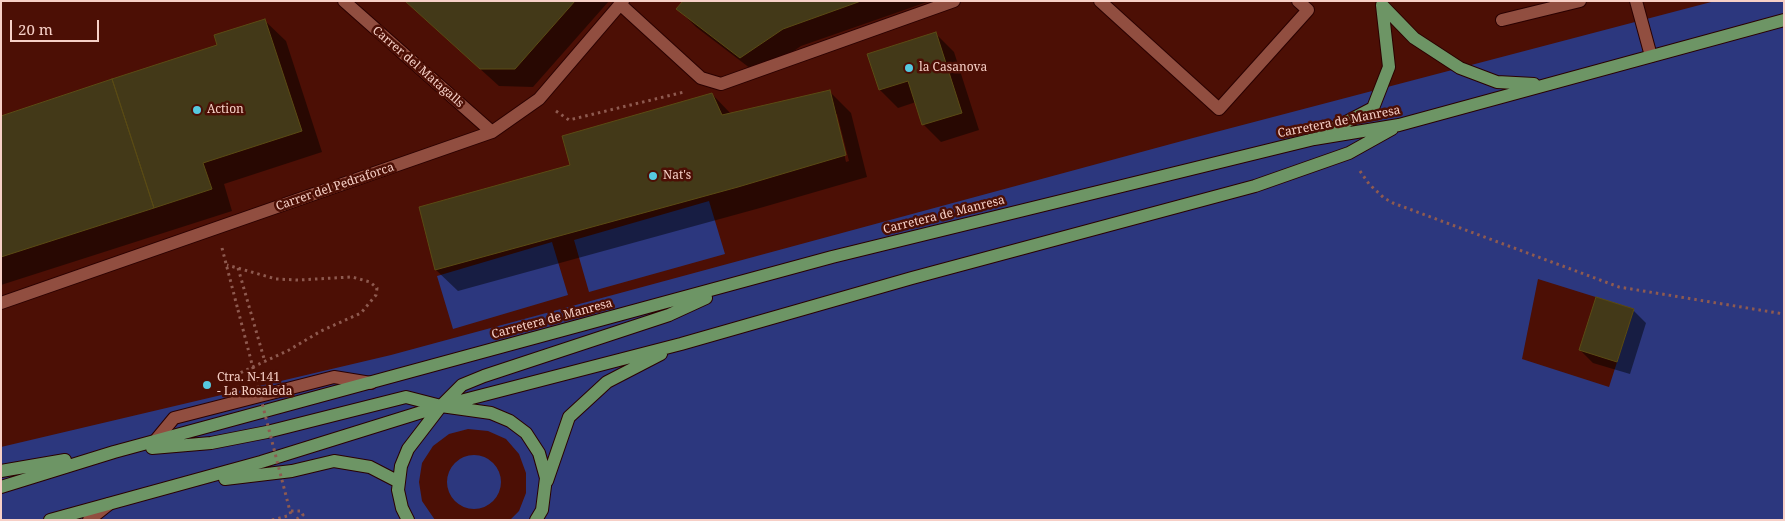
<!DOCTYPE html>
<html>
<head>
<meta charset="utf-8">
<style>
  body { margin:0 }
  #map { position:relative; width:1785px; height:521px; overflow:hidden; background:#4c0f05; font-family:"Noto Serif",serif }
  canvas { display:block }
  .frame { position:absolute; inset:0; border:2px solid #f7d0c7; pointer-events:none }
  .scale { position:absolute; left:10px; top:20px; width:89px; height:22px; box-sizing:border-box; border:2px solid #f7d0c7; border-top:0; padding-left:6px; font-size:15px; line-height:18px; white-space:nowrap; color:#f7d0c7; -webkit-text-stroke:4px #4c0f05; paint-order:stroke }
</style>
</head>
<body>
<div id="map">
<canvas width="1785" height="521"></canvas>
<div class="frame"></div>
<div class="scale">20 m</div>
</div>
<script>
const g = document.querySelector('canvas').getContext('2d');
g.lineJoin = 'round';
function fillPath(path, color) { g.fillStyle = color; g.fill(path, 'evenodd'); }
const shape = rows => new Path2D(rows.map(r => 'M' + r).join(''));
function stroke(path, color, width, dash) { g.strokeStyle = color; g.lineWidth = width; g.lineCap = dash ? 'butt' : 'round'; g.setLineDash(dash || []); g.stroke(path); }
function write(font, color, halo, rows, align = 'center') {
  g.font = font + ' "Noto Serif",serif'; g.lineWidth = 5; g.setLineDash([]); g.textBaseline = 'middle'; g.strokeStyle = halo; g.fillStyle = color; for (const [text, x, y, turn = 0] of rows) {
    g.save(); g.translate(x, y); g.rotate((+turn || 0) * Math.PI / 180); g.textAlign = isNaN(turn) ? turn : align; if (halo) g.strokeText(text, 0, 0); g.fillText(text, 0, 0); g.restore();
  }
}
fillPath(shape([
  [1715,1,1784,1,1784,520,510,520,519,511,526,493,526,473,519,454,506,439,488,431,468,429,449,434,433,446,422,463,419,482,422,501,435,520,1,520,1,447,391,355,1193,138],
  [1538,279,1634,309,1609,387,1522,359],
  [709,201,725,254,589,292,574,240],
  [552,242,568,295,453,329,437,276],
  '447 482a27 27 0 1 1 54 0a27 27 0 1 1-54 0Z'
]), '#2c377e');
fillPath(shape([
  [405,1,609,1,533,87,499,86],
  [684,1,930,1,801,46,759,75,696,27,678,9],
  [264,20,286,41,322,152,224,184,232,211,1,285,1,117,219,46],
  [936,34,954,52,979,130,941,142,923,124,916,102,898,108,880,90],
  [829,91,851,113,867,177,760,208,458,291,436,270,420,208,572,166,712,94,731,114],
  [835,114,837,114,849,161,846,162],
  [1633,310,1646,323,1630,374,1593,363,1580,350]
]), '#0007');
const building = shape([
  [405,1,575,1,515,69,480,69,405,1],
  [683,1,861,1,783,29,740,58,676,9,683,1],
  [265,19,302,131,203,163,212,189,154,208,112,79,217,45,214,35,265,19],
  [936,32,962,113,922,125,908,81,879,90,867,54,936,32],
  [112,79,154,208,1,257,1,116,112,79],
  [830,90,846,155,738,187,435,270,419,207,570,165,562,136,712,93,722,115,830,90],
  [1596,297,1634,309,1617,362,1579,350,1596,297]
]);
fillPath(building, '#433918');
stroke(building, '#5a4b14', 1);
const minor = shape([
  [344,1,492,132],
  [1100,1,1219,109,1308,10,1298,1],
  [1636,1,1651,56],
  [620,4,701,78,721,84,954,1],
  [1502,20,1580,1],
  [1,303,492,132,539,99,623,1],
  [155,441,174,418,334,377,371,383],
  [89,520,109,504]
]);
const major = shape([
  [1382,5,1414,38,1460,68,1497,82,1534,84],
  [1323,134,1373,108,1389,67,1382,5],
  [152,448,211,443,267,432,406,397,441,406,491,413,510,421,526,433,539,453,546,478,542,510,536,520],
  [1,471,65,460],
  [225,479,292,471,334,461,370,467,399,482],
  [547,481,569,417,607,382,661,354],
  [1,487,114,452,832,257,1314,139,1399,125,1784,20],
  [50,520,261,462,441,406,681,344,912,278,1255,186,1349,153,1392,129],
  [408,520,402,508,398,490,401,466,408,449,441,406,462,385,484,376,669,315,706,298]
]);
stroke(minor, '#2a0000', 14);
stroke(major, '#2a0000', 14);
stroke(shape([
  [556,111,569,120,684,92],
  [1360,171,1369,184,1384,198,1393,203,1619,287,1784,314],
  [222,248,238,310],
  [238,268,265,362],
  [223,381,289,350,321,331,361,313,376,295,377,288,370,282,352,277,298,280,276,279,227,265],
  [291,511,301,511,303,515,295,520],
  [272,520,291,515]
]), '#8e5a50', 3, [2.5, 4]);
stroke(minor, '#914e40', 12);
stroke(major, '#6d9565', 12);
stroke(shape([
  [238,310,291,515]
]), '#8e5a50', 3, [2.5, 4]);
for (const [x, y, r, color] of [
  [909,68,5,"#56c9e0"],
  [197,110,5,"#56c9e0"],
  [653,176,5,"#56c9e0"],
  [207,385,5,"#56c9e0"]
]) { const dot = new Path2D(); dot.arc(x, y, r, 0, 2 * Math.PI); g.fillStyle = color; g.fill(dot); stroke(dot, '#4c0f05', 2); }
write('12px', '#f7d0c7', '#4c0f05', [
  ["Carrer del Matagalls",418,67,41],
  ["Carretera de Manresa",1339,122,-11],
  ["Carrer del Pedraforca",335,187,-19],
  ["Carretera de Manresa",944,215,-14],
  ["Carretera de Manresa",552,319,-15]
]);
write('12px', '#f7d0c7', '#4c0f05', [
  ["la Casanova",919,68],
  ["Action",207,110],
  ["Nat's",663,176],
  ["Ctra. N-141",217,378],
  ["- La Rosaleda",217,392]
], 'left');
</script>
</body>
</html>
